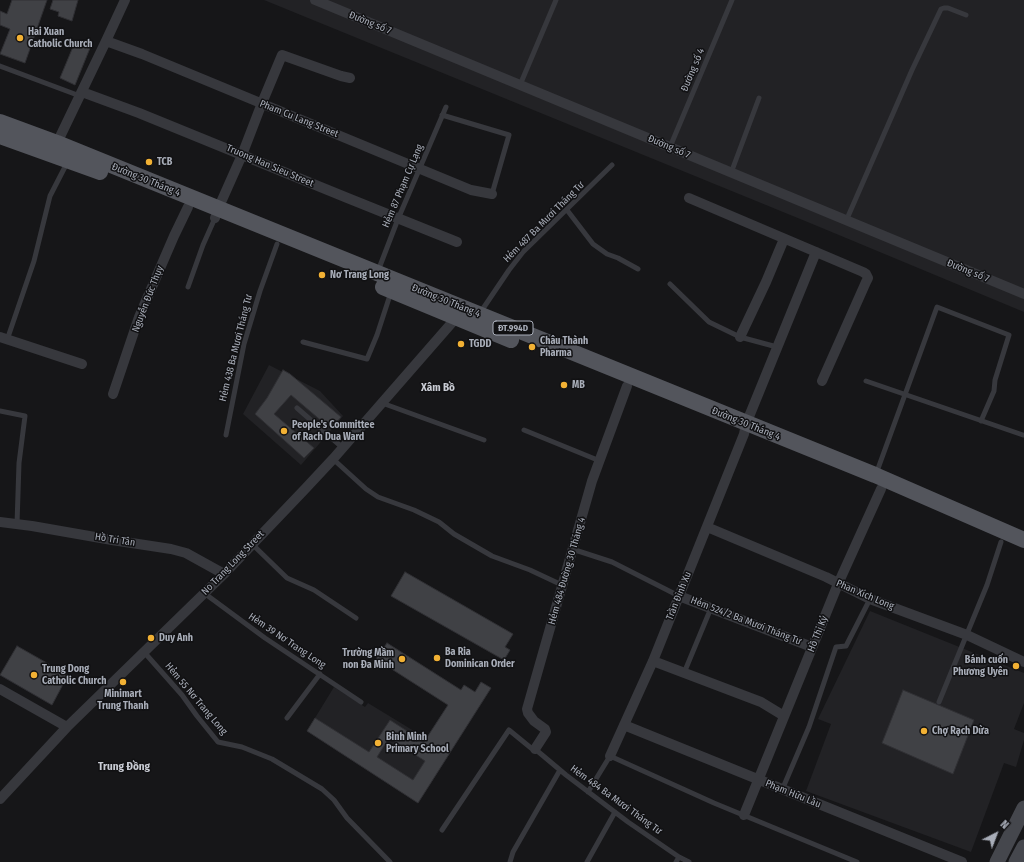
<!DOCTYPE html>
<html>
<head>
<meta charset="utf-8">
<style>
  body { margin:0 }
  #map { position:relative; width:1024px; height:862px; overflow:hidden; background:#161618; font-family:"Fira Sans Condensed",sans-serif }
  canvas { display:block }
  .north { position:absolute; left:976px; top:814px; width:40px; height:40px; -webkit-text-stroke:3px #111113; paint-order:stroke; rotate:42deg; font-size:11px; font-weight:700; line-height:16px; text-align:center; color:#a8adb8 }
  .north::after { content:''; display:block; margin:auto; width:14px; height:18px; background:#a8adb8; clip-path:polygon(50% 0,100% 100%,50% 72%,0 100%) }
</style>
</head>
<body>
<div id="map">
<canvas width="1024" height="862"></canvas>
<div class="north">N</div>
</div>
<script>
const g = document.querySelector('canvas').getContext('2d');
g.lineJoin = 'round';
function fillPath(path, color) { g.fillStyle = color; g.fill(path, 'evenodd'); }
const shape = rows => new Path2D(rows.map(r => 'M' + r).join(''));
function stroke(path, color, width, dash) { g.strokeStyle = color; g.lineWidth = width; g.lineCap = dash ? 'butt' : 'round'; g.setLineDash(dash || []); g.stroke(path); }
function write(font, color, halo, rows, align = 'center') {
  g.font = font + ' "Fira Sans Condensed",sans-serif'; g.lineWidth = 3; g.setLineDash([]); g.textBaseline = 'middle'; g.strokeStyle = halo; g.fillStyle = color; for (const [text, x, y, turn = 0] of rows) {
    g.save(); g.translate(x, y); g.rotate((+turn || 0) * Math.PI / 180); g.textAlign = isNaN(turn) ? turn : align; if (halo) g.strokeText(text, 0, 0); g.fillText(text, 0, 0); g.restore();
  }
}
fillPath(shape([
  [264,0,1024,0,1024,312,810,223],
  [269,365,320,391,343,416,301,465,243,414],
  [870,611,1024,673,1024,703,1014,729,1024,733,1024,740,1016,767,1004,763,971,852,806,791,831,724,818,719],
  [334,687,365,707,368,703,450,753,418,803,307,731]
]), '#222225');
const building = shape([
  [12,0,47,0,25,63,0,54,10,29,0,25,0,11,7,14,12,0],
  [53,0,78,0,72,21,58,16,59,12,50,9,53,0],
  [75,42,90,48,75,85,60,78,75,42],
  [283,370,290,374,341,417,331,429,291,395,274,414,314,448,304,458,255,414,267,398,283,370],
  [405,572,513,634,505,647,510,650,504,660,391,596,405,572],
  [387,643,461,690,464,685,475,692,481,682,491,688,418,803,307,731,315,718,369,752,390,720,424,742,448,705,376,659,387,643],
  [389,738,425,761,413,780,377,757,389,738],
  [17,646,68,675,52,705,0,675,17,646],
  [903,690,974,720,953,774,882,743,903,690]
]);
fillPath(building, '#404145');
stroke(building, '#303034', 1);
stroke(shape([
  [0,66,80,96],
  [520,85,556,0],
  [442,115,509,135,492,194],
  [670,147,732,0],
  [731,173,759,98],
  [567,210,593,244,607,254,618,258,638,269],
  [846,221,912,70,941,9,944,8,948,8,966,15],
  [378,271,398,219,446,107],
  [670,284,709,322,740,337,777,347],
  [188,287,203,245,215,218],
  [480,313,509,270,523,252,612,165],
  [7,340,34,261,50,196,67,163],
  [303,342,367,359,377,335,391,292],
  [866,381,1023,435],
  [382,403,484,440],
  [297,408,343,448],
  [0,411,25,416,19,463,17,524],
  [524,430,600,461],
  [226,435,244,344,260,291,277,244],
  [333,459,366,489,378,497,414,510,439,522,454,534,492,556,530,570,562,585],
  [876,474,937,307,1009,335,995,380,994,391,981,421],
  [252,544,287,578,314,590,356,618],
  [572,549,612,562,679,596],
  [204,593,265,638,361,702],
  [144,652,182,695,197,716,218,742,242,747,272,759,322,789,334,800,347,818,390,862],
  [684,673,711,608],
  [939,702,987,585,1001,542],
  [287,718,320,674],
  [782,790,809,727,836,647,846,646,870,599],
  [588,792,610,756,714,803,857,862],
  [442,830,509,730,531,748,535,749,566,775,628,822,679,857,689,862],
  [510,862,513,852,560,770],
  [587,862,615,812],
  [676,862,679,857]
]), '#37383d', 5);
stroke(shape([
  [315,0,1024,294],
  [106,41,142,54,471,190,492,194],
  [82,92,139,113,345,197,457,242],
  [57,143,106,41,125,0],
  [689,198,863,272,866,274,868,278,866,282,822,381],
  [215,218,218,209,242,155,262,103,282,55,341,76,350,78],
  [0,337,82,364],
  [740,337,766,282,784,239],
  [113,394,139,317,174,236,188,207],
  [0,522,32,526,112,540,171,549,186,553,224,574],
  [707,527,826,577,870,599,967,635,1024,662],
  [679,596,812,647],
  [653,661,761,702,784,716],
  [0,689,67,727],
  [624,725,962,862],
  [535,749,546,732,545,729,534,721,528,713,527,709,592,481,627,386],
  [610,756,653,661,744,434,746,424,816,252],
  [0,799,67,727,224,574,305,489,333,459,456,318],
  [744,815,838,584,881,489]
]), '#37383d', 10);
stroke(shape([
  [997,862,1024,808],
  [1016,862,1024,847]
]), '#45474d', 15);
stroke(shape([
  [0,122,57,143,875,475,1024,540],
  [0,136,100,172],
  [383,287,511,340]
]), '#53555c', 16);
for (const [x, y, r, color] of [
  [20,38,4,"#f2b134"],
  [149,162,4,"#f2b134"],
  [322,275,4,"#f2b134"],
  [461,344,4,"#f2b134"],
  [532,347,4,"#f2b134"],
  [564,385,4,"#f2b134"],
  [284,431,4,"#f2b134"],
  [151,638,4,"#f2b134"],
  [437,658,4,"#f2b134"],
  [402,659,4,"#f2b134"],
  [1016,666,4,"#f2b134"],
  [34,675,4,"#f2b134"],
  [123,682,4,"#f2b134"],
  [924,731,4,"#f2b134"],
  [378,743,4,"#f2b134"]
]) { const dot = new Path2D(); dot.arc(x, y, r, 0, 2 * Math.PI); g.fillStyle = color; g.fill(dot); stroke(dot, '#111113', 1.5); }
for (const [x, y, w] of [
  [513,328,40]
]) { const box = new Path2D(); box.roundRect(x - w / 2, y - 7, w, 14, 3); g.fillStyle = '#111113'; g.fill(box); stroke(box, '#a8adb8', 1); }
write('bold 9px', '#a8adb8', null, [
  ["ĐT.994D",513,328]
]);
write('10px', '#a8adb8', '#111113', [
  ["Đường số 7",370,23,22],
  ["Đường số 4",693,70,-67],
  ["Pham Cu Lang Street",299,119,22],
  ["Đường số 7",669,147,23],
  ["Truong Han Sieu Street",270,166,23],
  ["Đường 30 Tháng 4",146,180,22],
  ["Hẻm 87 Phạm Cự Lạng",403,186,-67],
  ["Hẻm 487 Ba Mươi Tháng Tư",544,222,-45],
  ["Đường số 7",968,271,22],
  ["Nguyễn Đức Thụy",148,299,-69],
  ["Đường 30 Tháng 4",446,301,22],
  ["Hẻm 438 Ba Mươi Tháng Tư",236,348,-76],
  ["Đường 30 Tháng 4",746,424,22],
  ["Hồ Tri Tân",115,540,9],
  ["No Trang Long Street",233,563,-46],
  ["Hẻm 484 Đường 30 Tháng 4",567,571,-74],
  ["Phan Xích Long",865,595,23],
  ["Trần Đình Xu",679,596,-68],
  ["Hẻm 524/2 Ba Mươi Tháng Tư",746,621,21],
  ["Hồ Thị Kỷ",818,634,-68],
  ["Hẻm 39 Nơ Trang Long",287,641,34],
  ["Hẻm 55 Nơ Trang Long",196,699,50],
  ["Phạm Hữu Lầu",793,794,22],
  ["Hẻm 484 Ba Mươi Tháng Tư",616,800,36]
]);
write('bold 10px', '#a8adb8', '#111113', [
  ["Hai Xuan",28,32],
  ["Catholic Church",28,44],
  ["TCB",157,162],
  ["Nơ Trang Long",330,275],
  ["Châu Thành",540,341],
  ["Pharma",540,353],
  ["TGDD",469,344],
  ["MB",572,385],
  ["People's Committee",292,425],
  ["of Rach Dua Ward",292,437],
  ["Duy Anh",159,638],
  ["Ba Ria",445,652],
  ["Dominican Order",445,664],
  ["Trường Mầm",394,653,"right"],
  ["non Đa Minh",394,665,"right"],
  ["Bánh cuốn",1008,660,"right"],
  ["Phương Uyên",1008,672,"right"],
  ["Trung Dong",42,669],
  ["Catholic Church",42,681],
  ["Minimart",123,694,"center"],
  ["Trung Thanh",123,706,"center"],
  ["Chợ Rạch Dừa",932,731],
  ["Binh Minh",386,737],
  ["Primary School",386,749]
], 'left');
write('bold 11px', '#c9ccd4', '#111113', [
  ["Xâm Bồ",438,388],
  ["Trung Đồng",124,767]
]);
</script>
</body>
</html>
